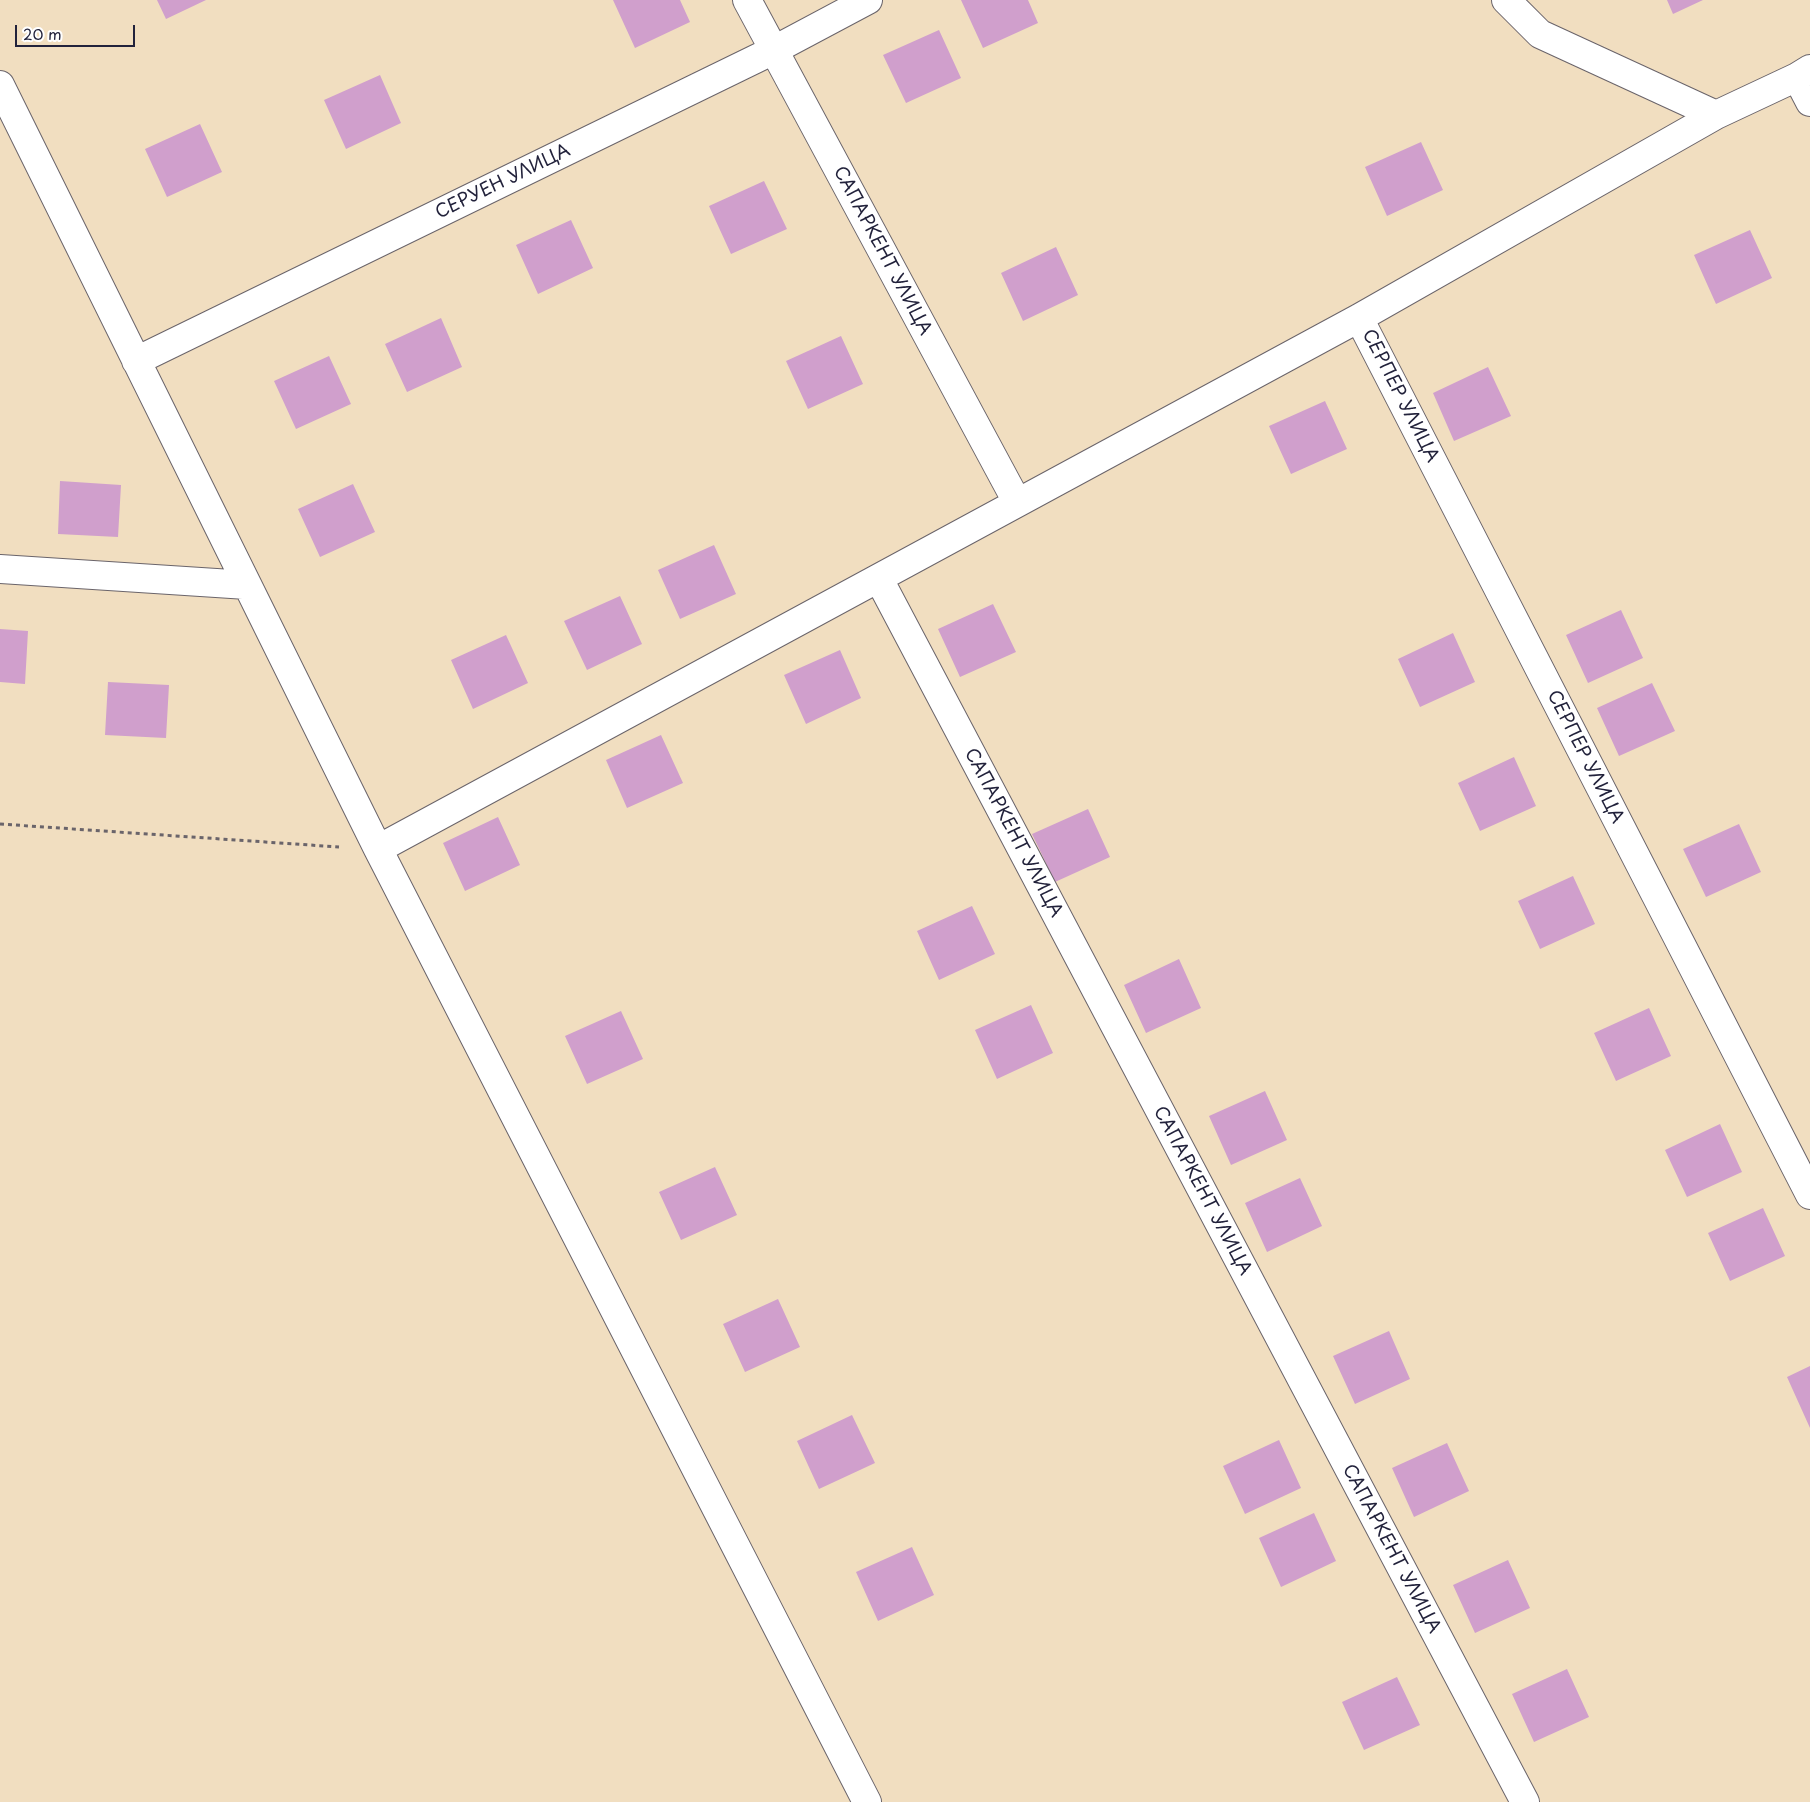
<!DOCTYPE html>
<html>
<head>
<meta charset="utf-8">
<style>
  body { margin:0 }
  #map { position:relative; width:1810px; height:1802px; overflow:hidden; background:#f1dec0; font-family:"Playpen Sans",sans-serif }
  canvas { display:block }
  .scale { position:absolute; left:15px; top:25px; width:120px; height:22px; box-sizing:border-box; border:2px solid #22223b; border-top:0; padding-left:6px; font-size:15px; line-height:18px; white-space:nowrap; color:#22223b; -webkit-text-stroke:4px #fff; paint-order:stroke }
</style>
</head>
<body>
<div id="map">
<canvas width="1810" height="1802"></canvas>
<div class="scale">20 m</div>
</div>
<script>
const g = document.querySelector('canvas').getContext('2d');
g.lineJoin = 'round';
function fillPath(path, color) { g.fillStyle = color; g.fill(path, 'evenodd'); }
const shape = rows => new Path2D(rows.map(r => 'M' + r).join(''));
function stroke(path, color, width, dash) { g.strokeStyle = color; g.lineWidth = width; g.lineCap = dash ? 'butt' : 'round'; g.setLineDash(dash || []); g.stroke(path); }
function write(font, color, halo, rows, align = 'center') {
  g.font = font + ' "Playpen Sans",sans-serif'; g.lineWidth = 4; g.setLineDash([]); g.textBaseline = 'middle'; g.strokeStyle = halo; g.fillStyle = color; for (const [text, x, y, turn = 0] of rows) {
    g.save(); g.translate(x, y); g.rotate((+turn || 0) * Math.PI / 180); g.textAlign = isNaN(turn) ? turn : align; if (halo) g.strokeText(text, 0, 0); g.fillText(text, 0, 0); g.restore();
  }
}
fillPath(shape([
  [157,0,206,0,166,19],
  [613,0,680,0,690,22,635,48],
  [961,0,1028,0,1038,23,983,48],
  [1667,0,1703,0,1673,14],
  [939,30,961,78,906,103,883,55],
  [380,75,401,123,346,149,324,100],
  [200,124,222,172,167,197,145,149],
  [1421,142,1443,190,1387,216,1365,167],
  [764,181,787,229,731,254,709,206],
  [571,220,593,268,538,294,516,245],
  [1750,230,1772,278,1716,304,1694,255],
  [1056,247,1078,295,1023,321,1001,273],
  [441,318,462,367,407,392,385,344],
  [841,336,863,384,808,409,786,361],
  [329,356,351,404,296,429,274,381],
  [1488,367,1511,416,1454,441,1433,393],
  [1325,401,1347,449,1291,474,1269,426],
  [60,481,121,485,118,537,58,534],
  [353,484,375,532,320,557,298,509],
  [714,545,736,594,680,619,658,570],
  [620,596,642,644,587,670,564,621],
  [993,604,1016,652,960,677,938,629],
  [1621,610,1643,658,1588,683,1566,635],
  [0,629,28,631,25,684,0,682],
  [1453,633,1475,682,1420,707,1398,659],
  [506,635,528,683,473,709,451,660],
  [840,650,861,698,806,724,784,675],
  [108,682,169,685,166,738,105,735],
  [1652,683,1675,731,1619,756,1597,708],
  [661,735,683,783,627,808,606,760],
  [1514,757,1536,806,1480,831,1458,783],
  [1088,809,1110,857,1055,882,1032,834],
  [498,817,520,865,465,891,443,843],
  [1739,824,1761,872,1706,897,1683,849],
  [1573,876,1595,924,1540,949,1518,901],
  [972,906,995,954,939,980,917,931],
  [1179,959,1201,1008,1146,1033,1124,985],
  [1031,1005,1053,1053,997,1079,975,1030],
  [1649,1008,1671,1056,1616,1081,1594,1033],
  [621,1011,643,1059,587,1084,565,1036],
  [1265,1091,1287,1140,1231,1165,1209,1116],
  [1720,1124,1742,1172,1687,1197,1665,1150],
  [715,1167,737,1215,681,1240,659,1192],
  [1300,1178,1322,1226,1267,1252,1245,1203],
  [1763,1208,1785,1256,1730,1281,1708,1233],
  [778,1299,800,1347,745,1372,723,1324],
  [1389,1331,1410,1379,1355,1404,1333,1356],
  [1810,1366,1810,1428,1787,1377],
  [852,1415,875,1463,819,1489,797,1441],
  [1279,1440,1301,1488,1245,1514,1223,1466],
  [1447,1443,1469,1491,1414,1517,1392,1468],
  [1314,1513,1336,1561,1281,1587,1259,1538],
  [912,1547,934,1595,878,1621,856,1572],
  [1508,1560,1530,1608,1475,1633,1453,1585],
  [1567,1669,1589,1717,1534,1742,1512,1694],
  [1397,1677,1420,1725,1364,1750,1342,1702]
]), '#d09fcc');
const minor = shape([
  [747,0,1017,502],
  [1506,0,1540,34,1716,115],
  [1797,77,1810,102],
  [0,85,378,849,867,1802],
  [1359,318,1810,1195],
  [136,361,774,50,868,0],
  [0,569,247,585],
  [879,579,1525,1802],
  [378,849,1359,318,1716,115,1797,77,1810,69]
]);
stroke(minor, '#6a646a', 30);
stroke(shape([
  [0,824,339,847]
]), '#6a646a', 3, [4, 4]);
stroke(minor, '#fff', 28);
write('18px', '#22223b', '#fff', [
  ["СЕРУЕН УЛИЦА",503,182,-26],
  ["САПАРКЕНТ УЛИЦА",882,251,62],
  ["СЕРПЕР УЛИЦА",1400,396,63],
  ["СЕРПЕР УЛИЦА",1585,757,63],
  ["САПАРКЕНТ УЛИЦА",1013,833,62],
  ["САПАРКЕНТ УЛИЦА",1202,1191,62],
  ["САПАРКЕНТ УЛИЦА",1391,1549,62]
]);
</script>
</body>
</html>
